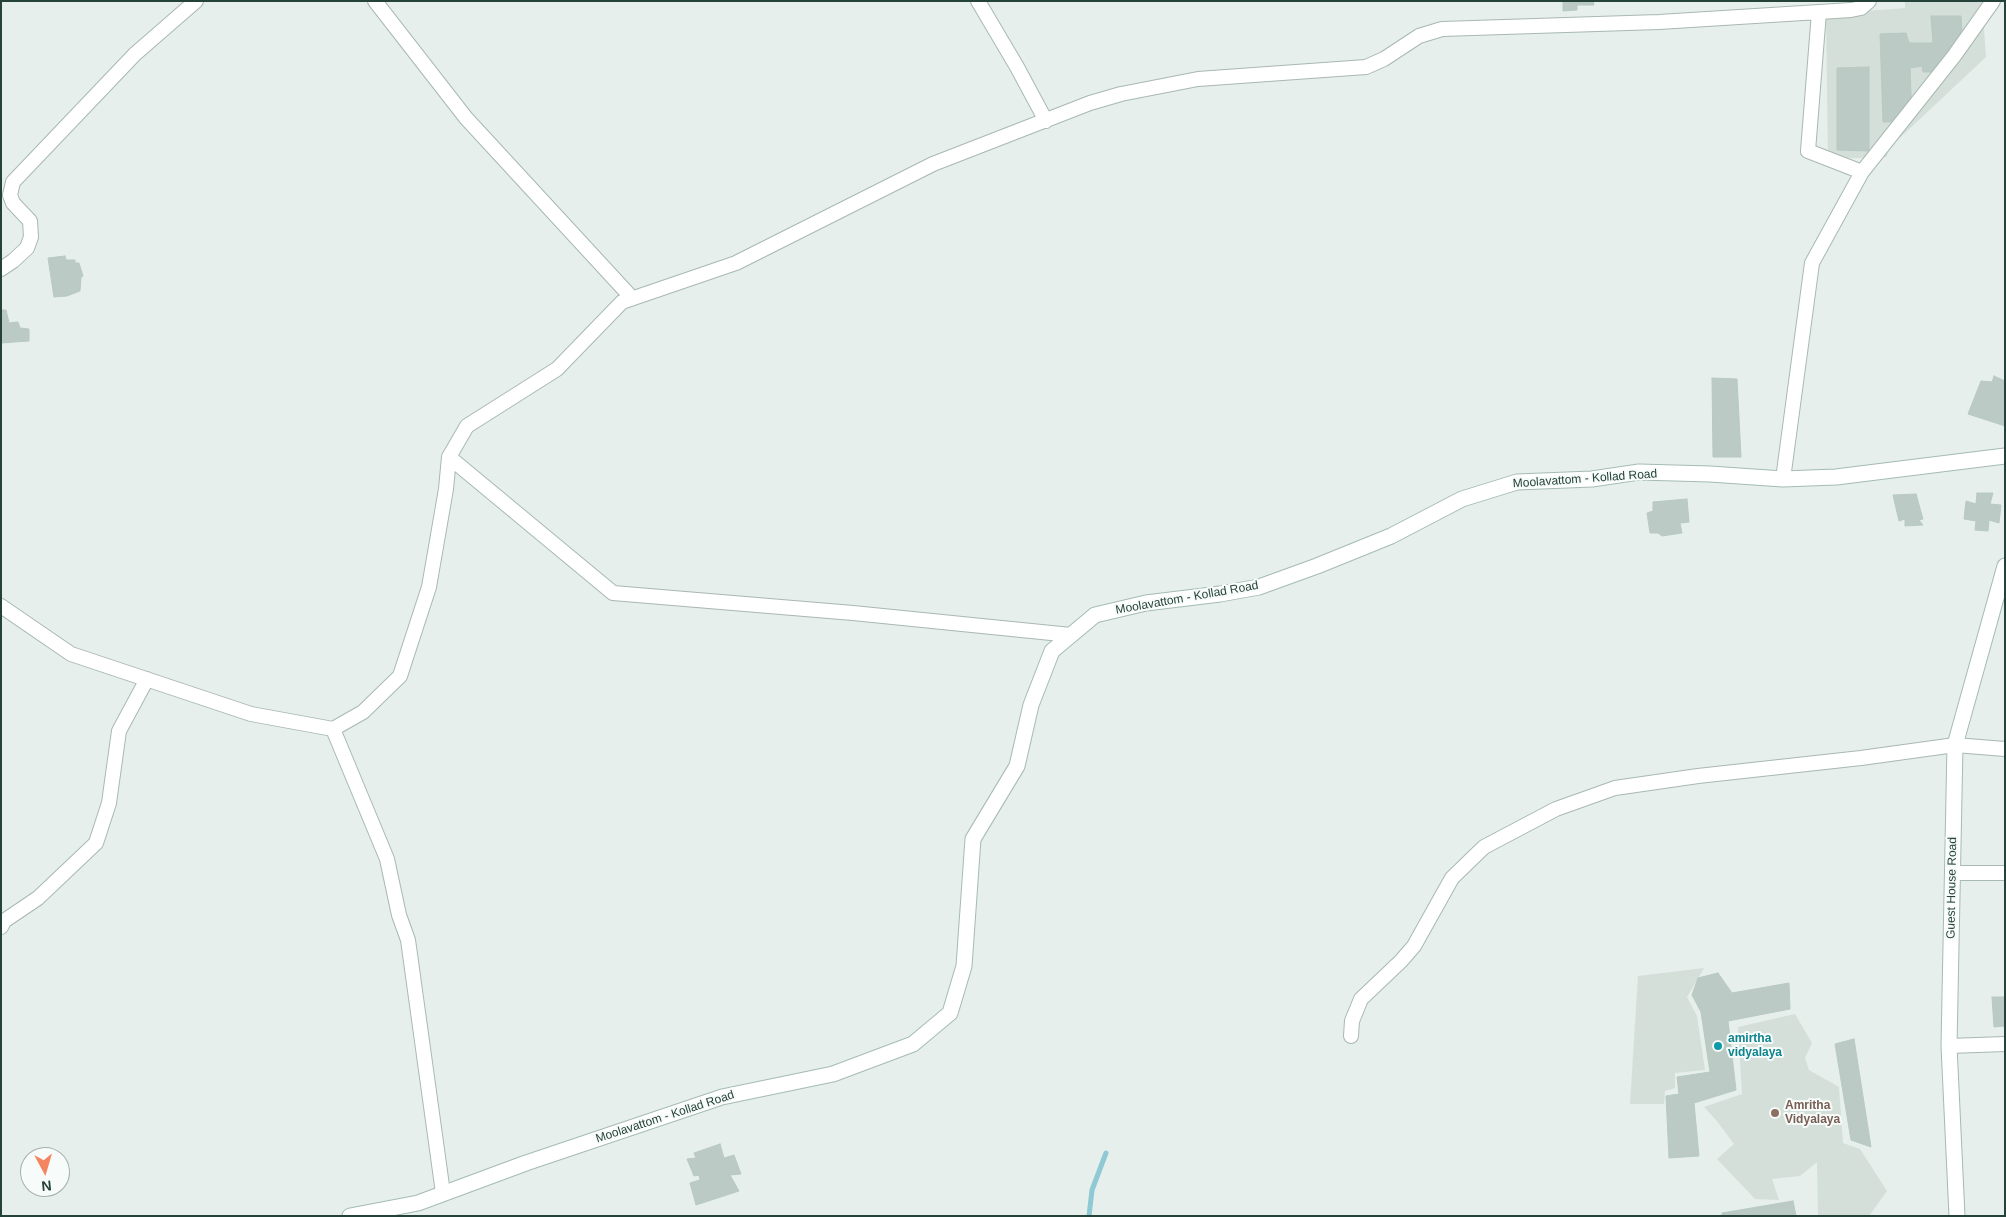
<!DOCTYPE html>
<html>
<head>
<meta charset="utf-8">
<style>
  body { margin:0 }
  #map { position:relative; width:2006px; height:1217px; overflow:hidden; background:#e6efeb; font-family:Arial,sans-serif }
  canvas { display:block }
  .frame { position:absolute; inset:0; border:2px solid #24423a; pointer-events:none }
  .north { position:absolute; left:20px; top:1147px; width:50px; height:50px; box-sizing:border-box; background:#f7fbf9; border:1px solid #a3b1ad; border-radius:50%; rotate:174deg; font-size:14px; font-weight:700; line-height:20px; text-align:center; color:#24423a }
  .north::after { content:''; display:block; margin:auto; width:18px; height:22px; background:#f4845f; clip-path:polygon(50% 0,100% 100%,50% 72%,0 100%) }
</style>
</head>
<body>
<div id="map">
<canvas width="2006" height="1217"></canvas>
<div class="frame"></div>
<div class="north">N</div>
</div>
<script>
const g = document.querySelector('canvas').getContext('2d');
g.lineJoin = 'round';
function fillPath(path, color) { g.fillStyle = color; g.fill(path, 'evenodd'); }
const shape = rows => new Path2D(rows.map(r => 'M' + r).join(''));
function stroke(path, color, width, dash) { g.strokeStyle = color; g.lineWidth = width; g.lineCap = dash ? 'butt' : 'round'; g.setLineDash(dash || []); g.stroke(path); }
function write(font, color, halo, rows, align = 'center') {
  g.font = font + ' Arial,sans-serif'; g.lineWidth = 4; g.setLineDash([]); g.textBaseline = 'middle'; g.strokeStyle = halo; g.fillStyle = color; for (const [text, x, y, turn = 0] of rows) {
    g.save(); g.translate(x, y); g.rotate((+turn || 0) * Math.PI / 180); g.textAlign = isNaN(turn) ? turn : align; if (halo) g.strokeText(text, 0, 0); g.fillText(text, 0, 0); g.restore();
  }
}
fillPath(shape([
  [1905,1,1982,1,1986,57,1888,149,1887,157,1828,159,1826,14,1905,8],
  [1704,968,1687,997,1697,1016,1705,1070,1675,1073,1675,1088,1665,1091,1664,1104,1630,1104,1638,976],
  [1795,1014,1812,1043,1805,1058,1809,1070,1839,1087,1843,1143,1860,1149,1887,1191,1869,1216,1818,1216,1817,1162,1800,1176,1772,1179,1779,1200,1755,1199,1717,1159,1734,1144,1716,1120,1704,1107,1742,1094,1738,1027]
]), '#d4dfda');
stroke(shape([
  [1089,1216,1092,1190,1106,1153]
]), '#8ec9d4', 5);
const building = shape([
  [1563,1,1593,1,1594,5,1577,5,1577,10,1563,11,1563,1],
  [1931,16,1961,16,1963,54,1950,72,1923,72,1922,66,1910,68,1912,121,1883,122,1880,34,1906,33,1909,43,1933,43,1931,16],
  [1869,67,1869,151,1837,150,1837,68,1869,67],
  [65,256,66,260,75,260,75,263,79,263,83,276,81,277,80,291,67,296,54,297,48,258,65,256],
  [1,310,6,310,9,323,18,322,20,328,29,329,29,341,1,343,1,310],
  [1994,376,2005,381,2005,426,1968,414,1981,381,1992,382,1994,376],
  [1712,378,1737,379,1741,457,1713,457,1712,378],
  [1977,493,1993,493,1990,504,2001,505,1999,523,1989,520,1988,531,1975,530,1976,521,1964,519,1966,501,1976,504,1977,493],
  [1916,494,1923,519,1919,520,1923,525,1905,526,1905,519,1899,521,1893,495,1916,494],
  [1687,499,1689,522,1680,523,1682,533,1662,536,1658,533,1650,533,1647,513,1653,511,1653,502,1687,499],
  [1718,973,1732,993,1789,983,1790,1009,1728,1021,1736,1090,1694,1103,1699,1156,1669,1158,1666,1096,1679,1094,1677,1077,1710,1072,1701,1012,1692,995,1698,978,1718,973],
  [1992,997,2005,997,2005,1026,1994,1027,1992,997],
  [1854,1039,1871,1147,1851,1140,1835,1044,1854,1039],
  [720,1144,724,1158,734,1155,741,1174,730,1175,739,1191,696,1205,690,1183,700,1180,699,1175,694,1176,687,1159,696,1158,694,1153,720,1144],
  [1793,1201,1796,1216,1722,1216,1722,1213,1793,1201]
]);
fillPath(building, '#bbcac4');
stroke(building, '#b8c9c2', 1);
const minor = shape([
  [375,1,466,118,632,298],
  [978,1,1017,67,1046,121],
  [1819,12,1808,151,1862,172],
  [1,269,13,261,27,248,31,237,30,221,13,203,10,195,13,182,135,54,196,1],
  [449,457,613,593,853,613,1071,635],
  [1783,479,1812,263,1862,172,1954,56,1993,1],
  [1,606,71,654,251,714,333,729,363,712,400,676,429,587,446,489,449,457,467,426,557,369,622,302,736,263,933,164,1090,103,1121,94,1198,79,1366,67,1384,59,1419,36,1442,29,1659,22,1851,10,1861,8,1869,1],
  [333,729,387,859,399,915,408,940,443,1193],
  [1952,873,2005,873],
  [1,927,4,921,38,898,96,843,109,803,119,731,147,679],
  [1351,1036,1352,1021,1361,999,1401,961,1414,946,1452,878,1484,847,1556,809,1615,788,1698,776,1861,758,1955,745,2005,749],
  [1949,1046,2005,1044]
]);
const secondary = shape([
  [350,1216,418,1203,526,1163,722,1097,833,1074,913,1044,950,1013,964,966,973,839,1017,766,1031,705,1052,651,1095,615,1146,603,1220,594,1259,587,1317,566,1391,536,1462,499,1517,482,1592,479,1639,472,1710,474,1783,479,1836,477,2005,456],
  [1957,1216,1949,1046,1955,745,2005,566]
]);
stroke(minor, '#a8b8b2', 16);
stroke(secondary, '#a4bbb3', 17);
stroke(minor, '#fff', 14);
stroke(secondary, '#fff', 15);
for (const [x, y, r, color] of [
  [1718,1046,5,"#0f9aa8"],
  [1775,1113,5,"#8d6e63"]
]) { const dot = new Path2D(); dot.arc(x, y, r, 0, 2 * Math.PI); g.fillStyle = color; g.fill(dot); stroke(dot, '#f7fbf9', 2); }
write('12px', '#24423a', '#f7fbf9', [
  ["Moolavattom - Kollad Road",1585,479,-4],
  ["Moolavattom - Kollad Road",1187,598,-10],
  ["Guest House Road",1952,888,-89],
  ["Moolavattom - Kollad Road",665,1117,-18]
]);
write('bold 12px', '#0d838f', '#f7fbf9', [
  ["amirtha",1728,1039],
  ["vidyalaya",1728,1053]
], 'left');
write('bold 12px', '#785e54', '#f7fbf9', [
  ["Amritha",1785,1106],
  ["Vidyalaya",1785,1120]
], 'left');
</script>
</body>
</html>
